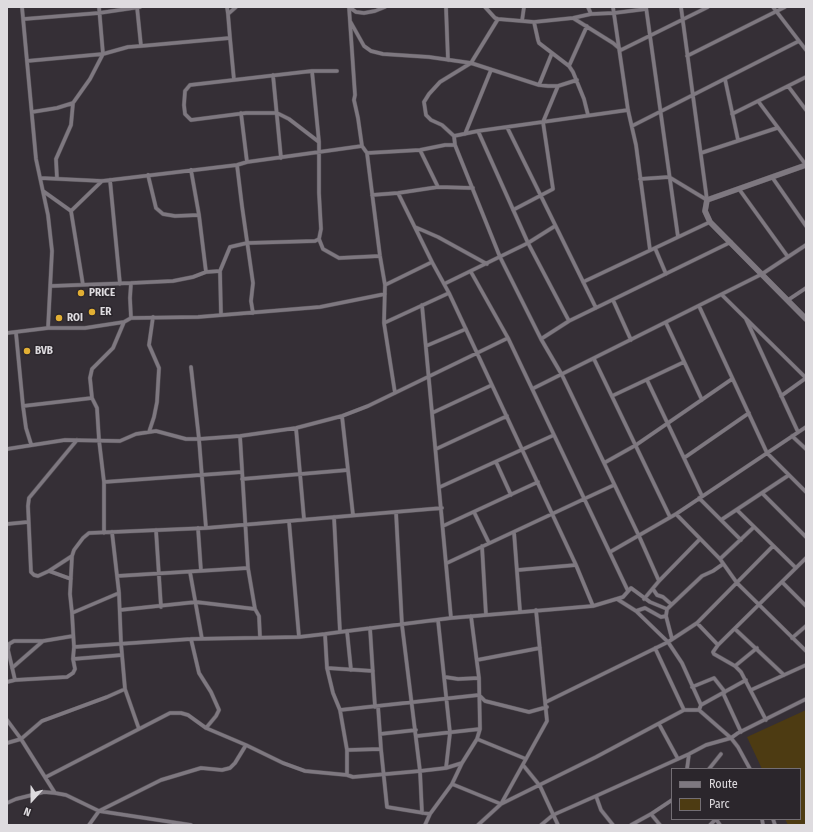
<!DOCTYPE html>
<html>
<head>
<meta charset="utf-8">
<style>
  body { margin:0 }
  #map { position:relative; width:813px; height:832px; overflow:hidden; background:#352f36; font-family:"Fira Sans Condensed",sans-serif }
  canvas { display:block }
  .frame { position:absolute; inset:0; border:8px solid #dedbdf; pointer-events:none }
  .legend { position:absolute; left:671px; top:768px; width:130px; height:52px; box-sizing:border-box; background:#2b262c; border:1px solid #736e74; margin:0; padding:5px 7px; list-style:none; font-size:12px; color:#dedbdf }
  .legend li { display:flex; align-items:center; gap:8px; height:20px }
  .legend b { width:20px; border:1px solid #736e74 }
  .north { position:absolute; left:12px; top:780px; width:40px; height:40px; -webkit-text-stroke:3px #2b262c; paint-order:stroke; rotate:201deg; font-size:11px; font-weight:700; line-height:16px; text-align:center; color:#dedbdf }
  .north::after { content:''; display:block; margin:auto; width:14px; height:18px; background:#dedbdf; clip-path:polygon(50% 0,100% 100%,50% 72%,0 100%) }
</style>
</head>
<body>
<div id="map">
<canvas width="813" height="832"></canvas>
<div class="frame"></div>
<ul class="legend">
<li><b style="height:5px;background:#7e7880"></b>Route</li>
<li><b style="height:11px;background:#4d3b12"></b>Parc</li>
</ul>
<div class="north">N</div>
</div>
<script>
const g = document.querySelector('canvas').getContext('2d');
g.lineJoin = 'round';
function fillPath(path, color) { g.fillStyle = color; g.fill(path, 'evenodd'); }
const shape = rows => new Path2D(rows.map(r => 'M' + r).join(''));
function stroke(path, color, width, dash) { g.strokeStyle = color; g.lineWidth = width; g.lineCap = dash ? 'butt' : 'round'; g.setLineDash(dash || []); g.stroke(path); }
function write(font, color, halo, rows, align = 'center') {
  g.font = font + ' "Fira Sans Condensed",sans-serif'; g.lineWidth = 3; g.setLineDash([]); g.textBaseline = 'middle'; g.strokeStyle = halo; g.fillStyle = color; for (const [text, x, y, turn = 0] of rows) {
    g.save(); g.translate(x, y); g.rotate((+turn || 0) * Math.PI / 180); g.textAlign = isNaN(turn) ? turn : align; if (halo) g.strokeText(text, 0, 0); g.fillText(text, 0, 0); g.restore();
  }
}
fillPath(shape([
  [806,710,806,825,788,825,785,819,800,819,800,769,762,769,747,737]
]), '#4d3b12');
const street = shape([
  [22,7,36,159,48,215,52,251,48,328],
  [227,7,228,14],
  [349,7,355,95,354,100,358,118,362,146,367,153,380,256,385,285,384,323,449,293],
  [349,7,356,12,364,13,375,11,385,7],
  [446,7,448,60],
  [485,7,495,18,498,19,534,22,573,18,591,14,614,13,646,9],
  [588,7,591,14],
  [613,7,628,110,636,145,650,250],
  [646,7,678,237],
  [681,7,707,200],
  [773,7,806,50],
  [573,18,613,43,620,49],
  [24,19,99,13,140,7],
  [350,21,364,46,371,51,383,54,429,57,471,63,539,85,548,86,558,86,577,80],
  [522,21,524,7],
  [534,22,538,40,539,43,569,66,573,72,584,99,588,115],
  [230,38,234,80],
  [141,46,230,38,228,14,236,7],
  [621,50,708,7],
  [687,56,785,7],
  [27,61,103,54,128,47,141,46,137,7],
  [569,66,587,26],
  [312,71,319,142,319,193,321,229,319,239,323,249,339,258,380,256],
  [273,75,281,158],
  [725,79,738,140],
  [539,85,552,53],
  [788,86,806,110],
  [758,101,806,165],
  [628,110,478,131,454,136,455,145,500,257,541,339,562,375,639,536,659,581],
  [32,112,57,108,73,103,90,79,103,54,99,7],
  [241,113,247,162],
  [732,114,806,77],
  [632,126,799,41],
  [507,127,596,308],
  [478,131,528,243,569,321],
  [465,134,491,70],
  [454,136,442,125,431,120,426,115,424,102,429,94,440,82,471,63,498,19],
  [319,142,289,119,277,113,246,113,191,120,185,114,184,105,185,91,190,85,312,71,337,71],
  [420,150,438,187],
  [367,153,420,150,445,145,455,145],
  [701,153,777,128],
  [237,165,242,206,253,283,251,301,253,313],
  [191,170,199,215,206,272],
  [148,175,156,208,163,214,175,216,199,215],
  [772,177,806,226],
  [40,178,102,181,237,165,247,162,362,146],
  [57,179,56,159,71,125,73,103],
  [640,179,669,177,707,200],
  [110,180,120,284],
  [739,189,788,257],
  [43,191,71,211,83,285],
  [398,193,432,262,449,293,576,565,593,606],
  [372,195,398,193,438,187,473,188],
  [513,210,553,189,543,122,558,86],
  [71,211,102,181],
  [415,227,438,237,487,264],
  [655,248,666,274],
  [220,271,221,315],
  [471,272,508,338,628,591],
  [583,282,710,222],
  [444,284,528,243,555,226],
  [385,285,432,262],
  [51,286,131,283],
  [722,295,806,378],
  [613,300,631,340],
  [788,300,806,288],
  [422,305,451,618],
  [699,306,767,453,806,492],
  [131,318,130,298,131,283,173,281,193,277,206,272,220,271,230,247,247,243,315,241,319,239],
  [746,319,798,432],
  [384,323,395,393],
  [666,323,702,400],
  [7,333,48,328,85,328,124,322,131,318,198,317,320,307,385,294],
  [16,333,23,406],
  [541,339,569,321,731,242],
  [426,346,466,329],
  [594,359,670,517],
  [191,367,199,439,206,528],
  [647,380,702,496],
  [532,389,762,274,806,245],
  [612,396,684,362],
  [781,396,806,378],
  [432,413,492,385],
  [342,416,353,515],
  [296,428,304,519],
  [149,432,154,417,157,402,159,368,149,345,153,317],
  [240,436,248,568,255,609,259,616,260,637],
  [792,436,806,449],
  [31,444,26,428,23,406,92,398],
  [7,449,65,440,120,441,136,434,156,431,186,439,199,439,240,436,296,428,342,416,368,406,508,338],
  [436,449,507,416],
  [684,458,749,413],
  [496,462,511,495],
  [604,463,636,445,732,379],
  [242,479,348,470],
  [104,482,242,472],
  [440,487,554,435],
  [762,493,806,537],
  [699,498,741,540],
  [737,510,796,568],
  [396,512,402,625,420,771,446,768,462,763],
  [474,512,489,543],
  [676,514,720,559,737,583,806,651],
  [334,517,340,632,451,618,593,606,623,597,631,588,650,602,667,609,702,576,713,571,723,564],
  [721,520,789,475],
  [289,521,299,637],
  [7,524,28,522],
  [443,526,538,482],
  [198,528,201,571],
  [156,530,161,607],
  [514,532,520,611],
  [104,533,104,482,99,440,97,408,92,398,90,378,92,369,113,348,124,322],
  [482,546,486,615],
  [610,552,676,514,806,427],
  [72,556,49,571,38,576,34,575,31,572,28,506,29,498,77,440],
  [720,559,754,527],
  [447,563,614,485],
  [518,570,576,565],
  [49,571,71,579],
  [190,572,202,639],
  [117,576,248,568],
  [782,582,806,606],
  [653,589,657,595,663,597,671,604],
  [644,599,659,581,700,539],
  [667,609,666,616,672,639],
  [120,610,196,602,255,609],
  [636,611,645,608,661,617,666,616],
  [72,613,70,594,72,556,74,550,83,538,89,533,206,528,442,508],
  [471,616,479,678,480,729,477,739,462,763,452,784,501,804,547,721,536,610],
  [438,620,450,733,446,768],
  [697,623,773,546],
  [370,628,375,707],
  [735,629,784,675],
  [347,631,351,670],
  [340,632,325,634,327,668,333,693,340,710,479,695,485,701,529,712,547,707],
  [792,638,806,626],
  [191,639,199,673,211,692,219,710,216,716,206,728],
  [74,647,191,639,299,637,325,634],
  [655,648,684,710],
  [73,659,122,655],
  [477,660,540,648],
  [735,666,757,648],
  [12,668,43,641],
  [327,668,373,671],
  [445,677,458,679,479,678],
  [15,680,67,677,73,673,75,669,73,659,74,647,72,613,119,593],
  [7,682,15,680,8,650,9,644,14,641,43,641,73,636],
  [692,687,714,678,725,692],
  [125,689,139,729],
  [751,690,806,665],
  [723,693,741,732],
  [546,702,668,642,636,611,617,599],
  [701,705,682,663,668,642,697,623,718,645],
  [378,706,380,734,416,730],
  [340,710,347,750,347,775],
  [699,710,731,738,738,733,806,699],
  [7,720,21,739,55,793],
  [766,720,741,672,735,666,714,654,713,652,718,645,806,558],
  [659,724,678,759],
  [380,734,381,749],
  [417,736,480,729],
  [477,739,526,759],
  [7,743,21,739,42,721,107,697,125,689,121,643,119,593,112,532],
  [347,750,381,749,387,807,430,814],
  [523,765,540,786,558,825],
  [687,769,689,754],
  [709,769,721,754],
  [46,777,170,713,181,713,188,715,206,728,246,745,283,763,305,771,347,775,353,777,420,771,422,813],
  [7,803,16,799,44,792,55,793,66,795,99,811,191,825],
  [651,814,660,825],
  [716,819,720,825],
  [762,819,763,825],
  [773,819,775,825],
  [89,825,99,811,161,780,201,768,222,770,230,768,235,763,246,745],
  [425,825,430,814,452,784],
  [478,825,501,804,596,757,684,710,699,710,701,705,746,680],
  [541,825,553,815,596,796],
  [613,825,601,810,596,796,689,754,706,745,731,738,738,747,750,769],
  [631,825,651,814,672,800],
  [710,825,716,819]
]);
const secondary = shape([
  [806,165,707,200,705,211,710,222,806,319]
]);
stroke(street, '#534e54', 4.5);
stroke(secondary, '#534e54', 6);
stroke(street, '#7e7880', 3.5);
stroke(secondary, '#7e7880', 5.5);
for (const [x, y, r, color] of [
  [81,293,4,"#e2af34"],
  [92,312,4,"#e2af34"],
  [59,318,4,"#e2af34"],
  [27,351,4,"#e2af34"]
]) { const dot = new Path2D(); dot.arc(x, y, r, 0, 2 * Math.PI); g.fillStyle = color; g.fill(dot); stroke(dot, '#2b262c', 1.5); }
write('bold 11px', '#dedbdf', '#2b262c', [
  ["PRICE",89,293],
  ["ER",100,312],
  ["ROI",67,318],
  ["BVB",35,351]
], 'left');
</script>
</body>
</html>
